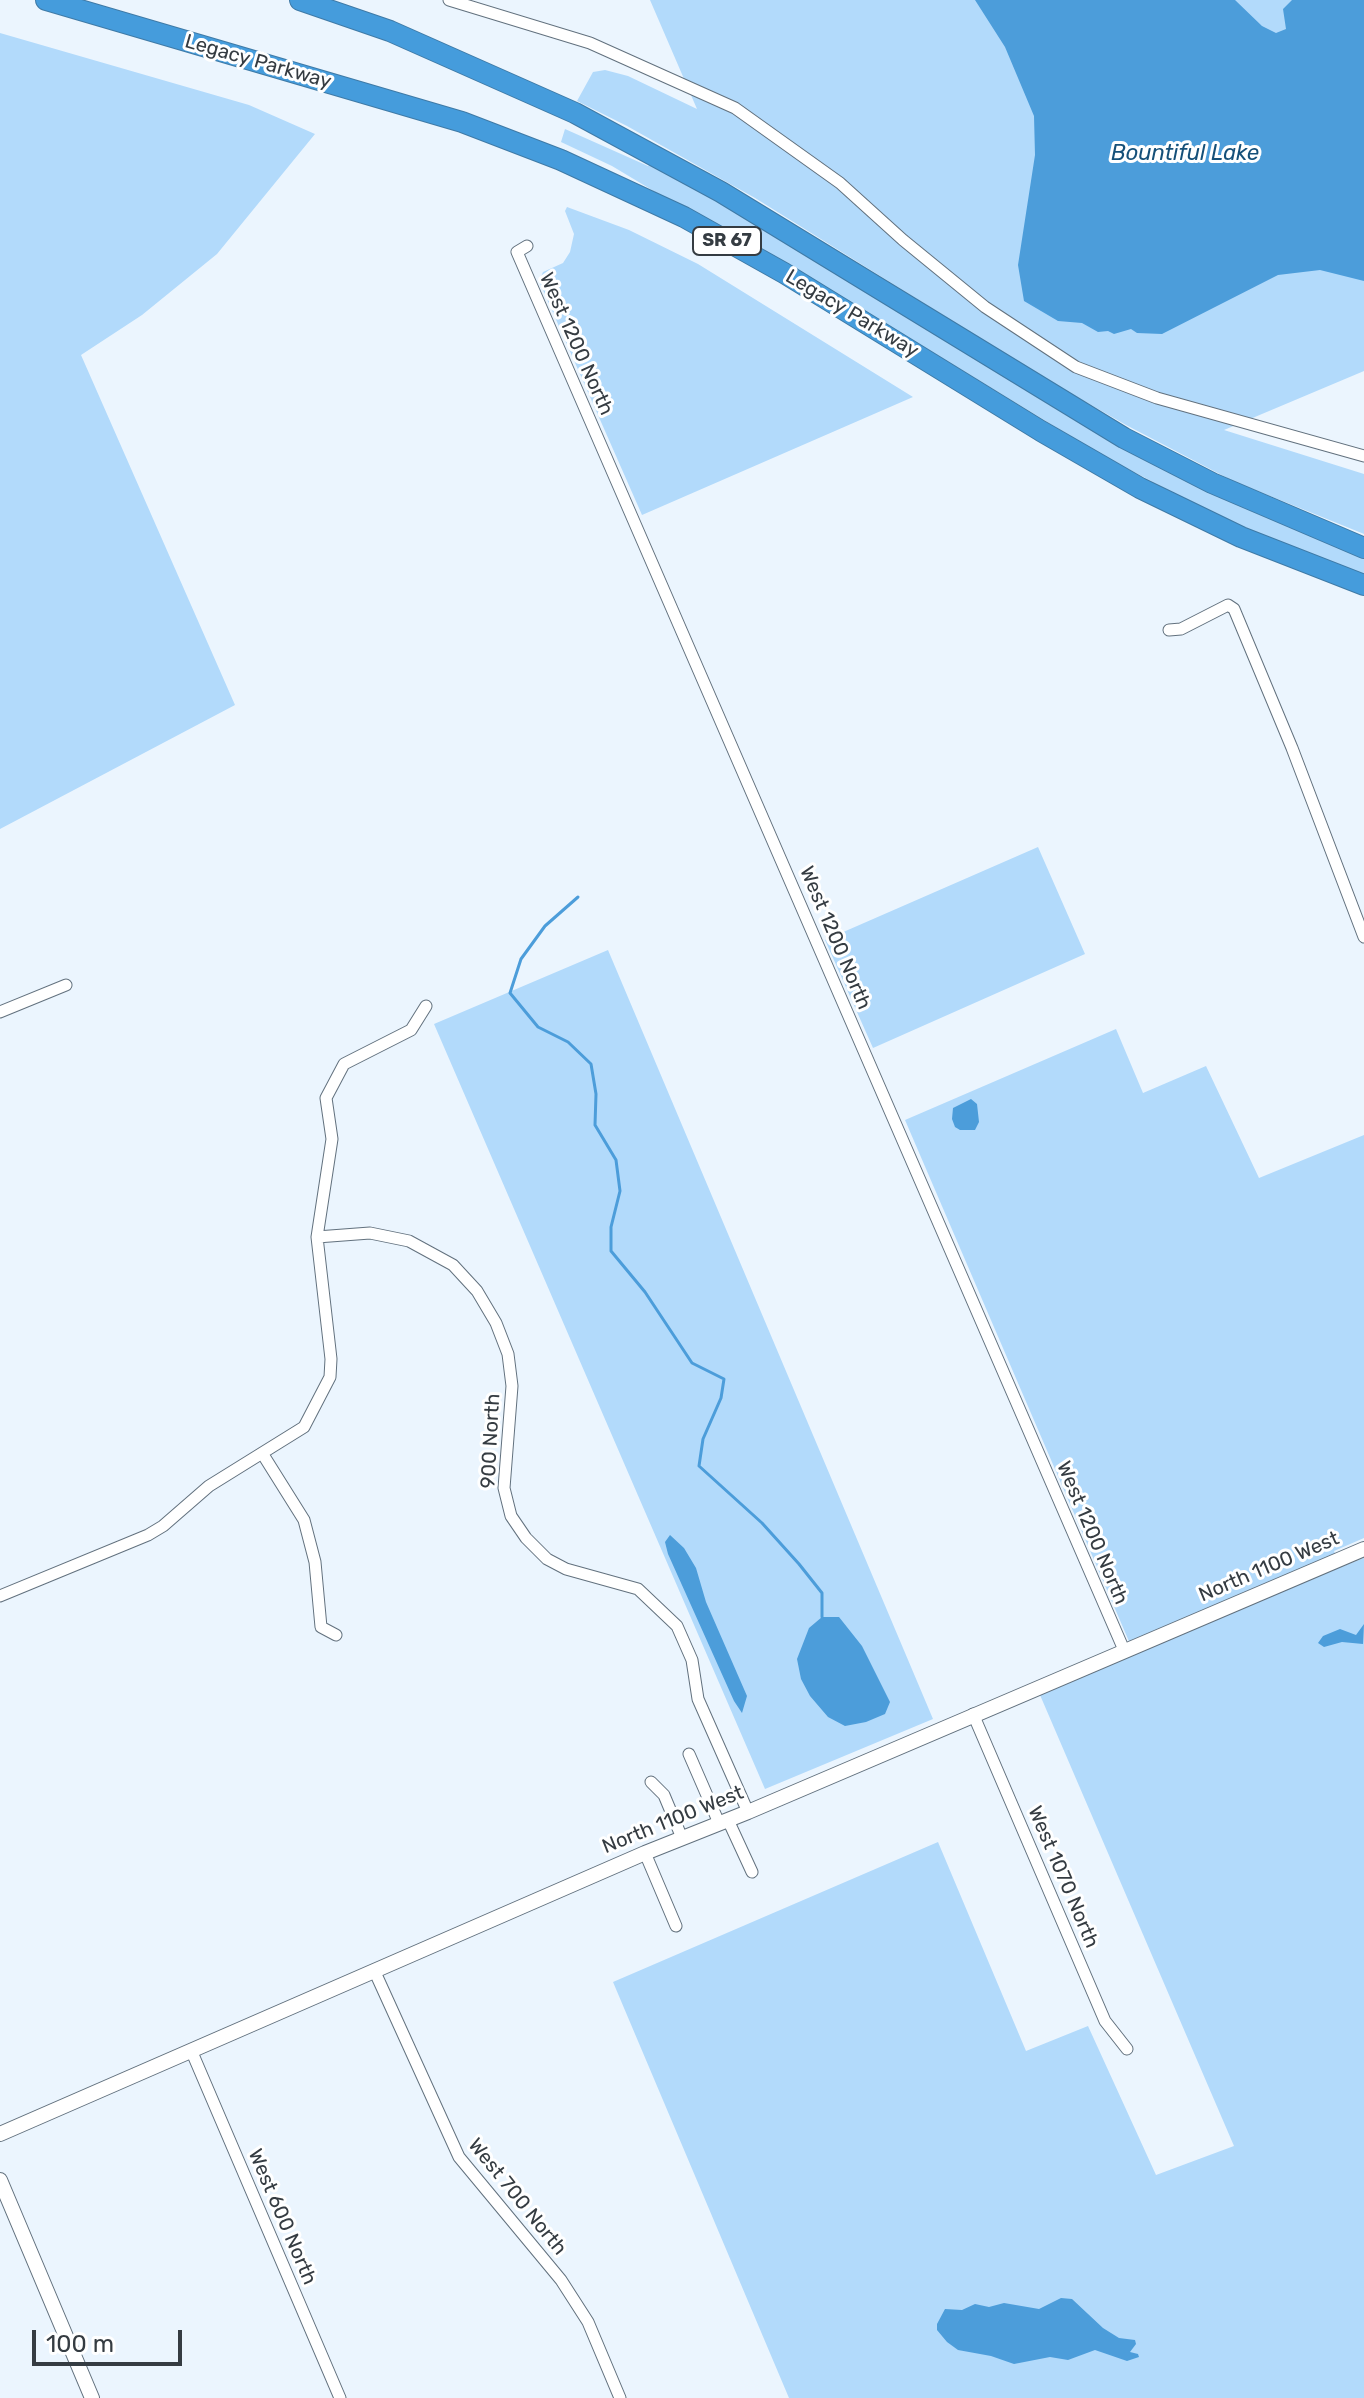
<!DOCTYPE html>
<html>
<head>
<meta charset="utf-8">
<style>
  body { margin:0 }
  #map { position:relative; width:1364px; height:2398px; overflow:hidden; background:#ebf5fe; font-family:Rubik,sans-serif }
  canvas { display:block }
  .scale { position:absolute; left:32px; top:2330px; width:150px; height:36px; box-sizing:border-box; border:4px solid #353c42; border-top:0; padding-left:10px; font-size:24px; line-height:28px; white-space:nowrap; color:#353c42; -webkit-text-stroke:6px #fff; paint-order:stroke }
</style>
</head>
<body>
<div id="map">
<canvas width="1364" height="2398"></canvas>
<div class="scale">100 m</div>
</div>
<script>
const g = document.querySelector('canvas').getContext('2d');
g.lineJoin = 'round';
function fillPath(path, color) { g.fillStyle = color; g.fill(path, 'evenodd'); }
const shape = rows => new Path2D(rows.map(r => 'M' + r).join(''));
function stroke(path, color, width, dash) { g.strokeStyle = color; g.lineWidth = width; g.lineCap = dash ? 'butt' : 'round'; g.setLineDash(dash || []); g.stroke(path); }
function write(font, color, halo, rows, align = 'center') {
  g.font = font + ' Rubik,sans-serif'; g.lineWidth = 6; g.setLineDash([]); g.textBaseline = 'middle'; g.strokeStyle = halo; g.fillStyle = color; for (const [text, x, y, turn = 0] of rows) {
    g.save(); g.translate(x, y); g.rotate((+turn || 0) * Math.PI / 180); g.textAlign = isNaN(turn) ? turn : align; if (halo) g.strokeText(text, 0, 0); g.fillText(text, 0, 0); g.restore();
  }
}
fillPath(shape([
  [650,0,1364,0,1364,371,1224,430,1364,474,1364,534,1233,481,1126,425,1044,378,755,198,627,126,577,101,593,72,605,70,628,76,697,109],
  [0,33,249,105,315,134,217,254,142,315,81,355,235,705,0,829],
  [565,129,648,166,651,163,712,197,1069,417,1129,451,1258,514,1364,558,1364,576,1272,541,1213,513,1105,457,743,237,667,199,612,166,561,142],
  [567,207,629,230,698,264,913,397,642,515,539,281,543,272,563,263,570,252,574,234,565,211],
  [1038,847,1085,954,873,1048,825,940],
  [608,950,933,1719,765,1789,434,1024],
  [1116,1029,1143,1093,1206,1066,1259,1178,1364,1135,1364,1538,1334,1551,1341,1567,1364,1558,1364,2398,789,2398,613,1982,938,1842,1026,2051,1088,2026,1156,2175,1234,2146,1040,1695,1134,1653,905,1120]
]), '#b2dafb');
fillPath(shape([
  [975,0,1235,0,1262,26,1276,33,1286,29,1283,9,1292,0,1364,0,1364,281,1320,270,1278,275,1162,334,1137,333,1131,329,1114,334,1108,331,1098,332,1082,323,1058,321,1024,301,1018,265,1035,155,1034,116,1005,47],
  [971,1099,977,1104,979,1122,975,1130,960,1130,955,1127,952,1119,953,1108],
  [670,1535,684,1548,696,1568,706,1602,747,1696,742,1713,734,1701,668,1554,665,1542],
  [822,1617,839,1617,862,1646,890,1702,885,1714,866,1722,845,1726,828,1717,810,1696,801,1679,797,1659,809,1628],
  [1364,1624,1363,1644,1342,1642,1324,1647,1318,1643,1323,1636,1340,1629,1356,1635],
  [1061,2298,1072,2299,1103,2328,1119,2338,1135,2340,1136,2344,1130,2352,1138,2354,1139,2357,1127,2361,1095,2350,1068,2360,1050,2357,1014,2364,991,2356,958,2350,947,2342,937,2330,937,2324,945,2309,962,2310,975,2304,989,2307,1004,2303,1039,2309]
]), '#4c9dda');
stroke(shape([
  [578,897,545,926,521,959,510,993,538,1027,568,1042,591,1064,596,1094,595,1125,616,1160,620,1191,611,1227,611,1251,645,1292,692,1363,724,1379,721,1398,703,1439,699,1466,762,1523,799,1564,822,1593,822,1617]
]), '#4c9dda', 3);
const minor = shape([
  [449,0,590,43,735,108,840,183,903,240,985,307,1076,367,1157,398,1364,456],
  [527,246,517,252,1124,1650],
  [1169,630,1181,629,1228,605,1234,609,1292,748,1364,937],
  [0,1012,66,985],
  [317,1237,370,1233,409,1241,453,1265,477,1291,496,1323,508,1354,512,1386,504,1488,511,1516,526,1538,547,1559,566,1569,638,1589,677,1626,692,1660,698,1699,748,1812],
  [262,1453,304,1520,315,1562,321,1627,336,1635],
  [0,1596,148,1535,163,1526,209,1486,304,1427,330,1377,331,1359,317,1237,332,1139,326,1098,344,1064,411,1030,426,1006],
  [973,1714,1105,2021,1127,2049],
  [689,1754,719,1823],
  [651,1782,664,1795,682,1838],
  [728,1820,752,1872],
  [645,1853,676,1926],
  [374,1970,459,2157,561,2280,588,2322,620,2398],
  [191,2050,340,2398]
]);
const tertiary = shape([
  [0,2134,645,1853,748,1812,1364,1549],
  [0,2180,92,2398]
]);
const motorway = shape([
  [46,0,462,122,561,160,684,217,784,273,1041,431,1140,488,1241,537,1364,585],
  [300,0,390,31,575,113,721,192,1124,438,1212,483,1364,548]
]);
stroke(minor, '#62717e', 13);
stroke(tertiary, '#62717e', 16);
stroke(motorway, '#3f7aa6', 22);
stroke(minor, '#fff', 11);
stroke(tertiary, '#fff', 14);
stroke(motorway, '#459cdc', 20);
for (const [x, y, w] of [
  [727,241,68]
]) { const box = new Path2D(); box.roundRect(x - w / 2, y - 14, w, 28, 6); g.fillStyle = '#fff'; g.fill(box); stroke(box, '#353c42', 2); }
write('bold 18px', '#353c42', null, [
  ["SR 67",727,241]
]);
write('20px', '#353c42', '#fff', [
  ["Legacy Parkway",258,62,16],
  ["Legacy Parkway",852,314,31],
  ["West 1200 North",576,344,66],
  ["West 1200 North",835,938,67],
  ["900 North",491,1441,-87],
  ["West 1200 North",1092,1533,67],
  ["North 1100 West",1269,1567,-23],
  ["North 1100 West",673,1820,-22],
  ["West 1070 North",1063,1877,67],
  ["West 700 North",517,2197,51],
  ["West 600 North",282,2217,67]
]);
write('italic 22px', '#155079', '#fff', [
  ["Bountiful Lake",1185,154]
]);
</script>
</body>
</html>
